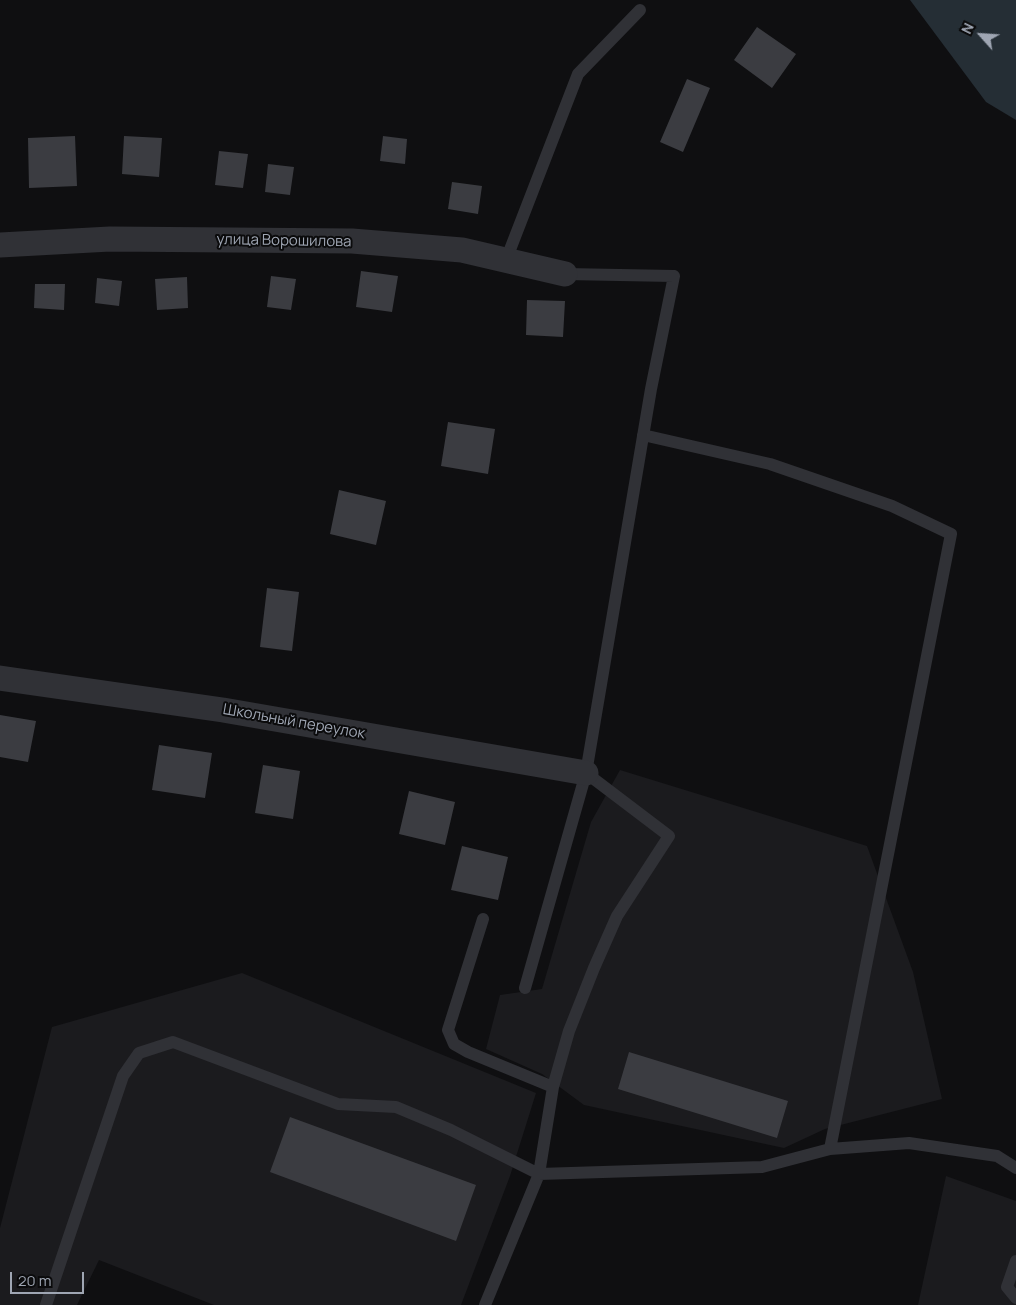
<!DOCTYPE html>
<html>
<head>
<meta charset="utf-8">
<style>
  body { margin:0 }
  #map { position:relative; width:1016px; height:1305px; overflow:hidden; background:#0f0f11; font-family:Manrope,sans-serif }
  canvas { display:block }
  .north { position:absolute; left:956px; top:10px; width:50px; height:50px; -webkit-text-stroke:4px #0b0b0c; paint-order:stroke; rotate:296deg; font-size:14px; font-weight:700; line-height:20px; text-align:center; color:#9fa6b3 }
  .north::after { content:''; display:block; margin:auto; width:18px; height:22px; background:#9fa6b3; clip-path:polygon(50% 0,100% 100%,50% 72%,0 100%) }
  .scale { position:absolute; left:10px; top:1272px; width:74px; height:22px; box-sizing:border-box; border:2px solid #9fa6b3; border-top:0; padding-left:6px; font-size:15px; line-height:18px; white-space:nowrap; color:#9fa6b3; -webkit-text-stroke:4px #0b0b0c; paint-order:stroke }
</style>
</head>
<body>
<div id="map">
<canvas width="1016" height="1305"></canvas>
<div class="north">N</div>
<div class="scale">20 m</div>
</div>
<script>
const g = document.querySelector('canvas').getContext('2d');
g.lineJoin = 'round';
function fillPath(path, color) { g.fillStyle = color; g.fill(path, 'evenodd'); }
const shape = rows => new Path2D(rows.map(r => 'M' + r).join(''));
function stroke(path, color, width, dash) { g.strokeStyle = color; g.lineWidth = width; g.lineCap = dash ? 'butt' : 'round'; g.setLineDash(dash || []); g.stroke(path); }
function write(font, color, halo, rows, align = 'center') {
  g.font = font + ' Manrope,sans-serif'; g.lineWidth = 4; g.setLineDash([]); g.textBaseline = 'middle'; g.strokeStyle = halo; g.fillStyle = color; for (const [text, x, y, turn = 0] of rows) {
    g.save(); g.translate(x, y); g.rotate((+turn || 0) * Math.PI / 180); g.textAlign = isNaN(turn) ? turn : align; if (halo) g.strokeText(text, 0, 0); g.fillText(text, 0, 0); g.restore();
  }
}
fillPath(shape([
  [620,770,867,846,913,972,942,1099,825,1129,784,1148,584,1105,542,1074,486,1049,500,995,542,989,591,822],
  [242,973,536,1093,510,1176,461,1305,214,1305,99,1260,77,1305,0,1305,0,1228,52,1027],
  [946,1176,1016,1201,1016,1305,918,1305]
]), '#1b1b1e');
fillPath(shape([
  [910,0,1016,0,1016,120,986,102]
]), '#252e35');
fillPath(shape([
  [757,27,796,54,772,88,734,60],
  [687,79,710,88,683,152,660,142],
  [75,136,77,186,29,188,28,138],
  [124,136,162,138,159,177,122,174],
  [383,136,407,139,405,164,380,161],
  [219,151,248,154,243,188,215,185],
  [268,164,294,167,290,195,265,192],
  [452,182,482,186,478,214,448,209],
  [361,271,398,276,392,312,356,307],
  [271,276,296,279,291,310,267,307],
  [187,277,188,308,157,310,155,279],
  [97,278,122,281,119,306,95,303],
  [35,284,65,284,64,310,34,308],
  [527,300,565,301,563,337,526,335],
  [448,422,495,429,488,474,441,466],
  [339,490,386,501,376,545,330,534],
  [267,588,299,592,292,651,260,647],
  [0,715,36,721,28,762,0,757],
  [159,745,212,753,205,798,152,790],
  [263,765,300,771,293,819,255,813],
  [409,791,455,802,445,845,399,834],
  [462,846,508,857,498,900,451,890],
  [629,1052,788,1101,777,1138,618,1089],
  [290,1117,476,1185,456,1241,270,1172]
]), '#3b3c41');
stroke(shape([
  [506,260,578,74,640,10],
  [643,435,770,464,892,506,951,534,830,1149,909,1143,997,1156,1016,1168],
  [483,919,448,1030,454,1044,468,1052,553,1087,539,1174,762,1167,830,1149],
  [525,988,586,773,651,389,674,276,565,274],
  [553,1087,569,1031,594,968,617,916,669,836,586,773],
  [1016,1261,1007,1287,1016,1298],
  [46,1305,123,1076,139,1053,173,1042,338,1104,396,1107,451,1130,539,1174,485,1305]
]), '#303136', 12);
stroke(shape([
  [0,245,110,239,352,241,462,250,565,274],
  [0,678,223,710,586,773]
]), '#303136', 25);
write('15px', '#9fa6b3', '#0b0b0c', [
  ["улица Ворошилова",284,241,1],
  ["Школьный переулок",294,722,10]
]);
</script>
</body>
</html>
